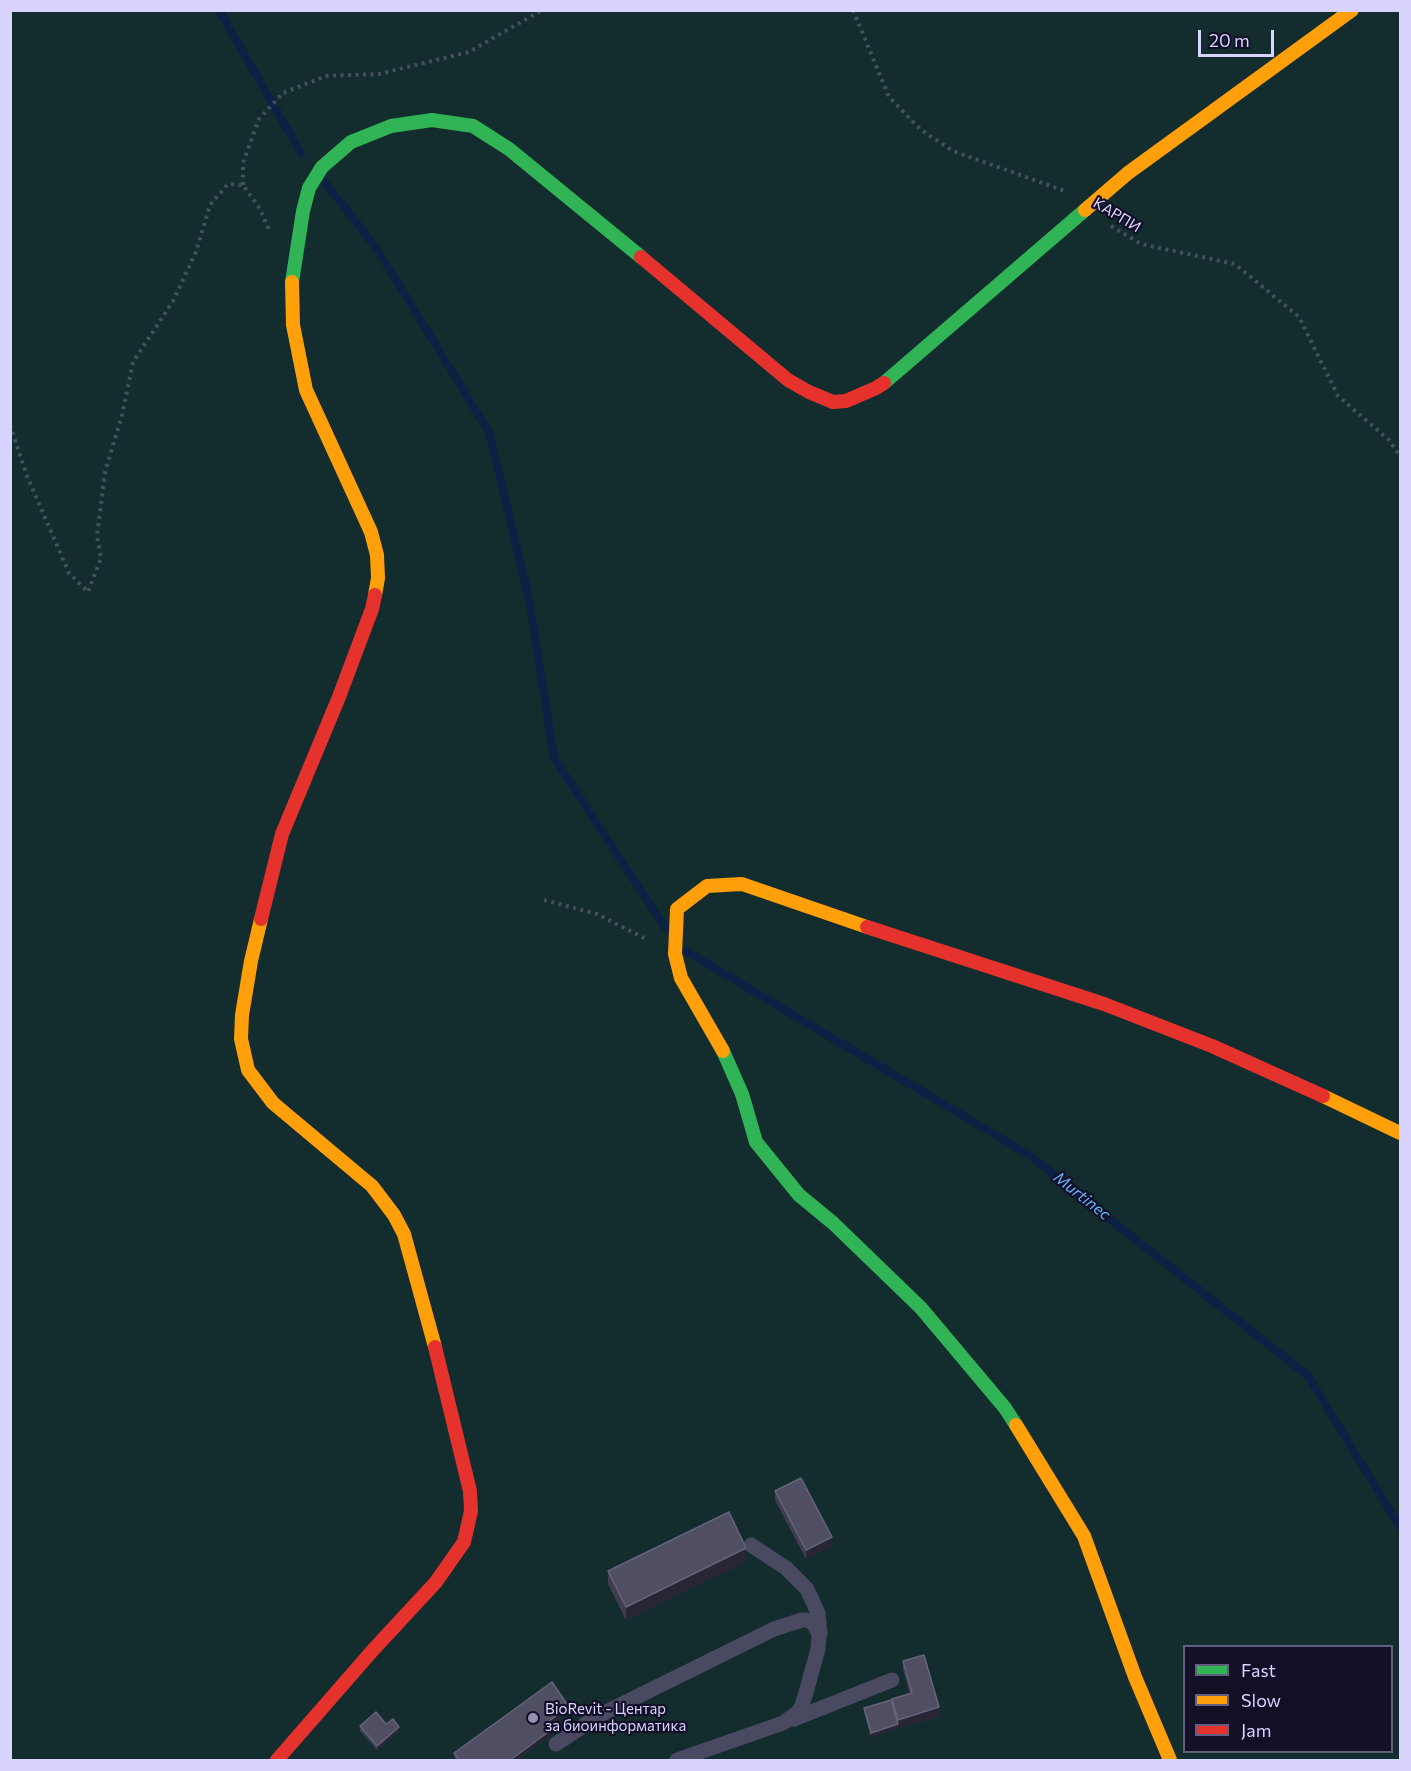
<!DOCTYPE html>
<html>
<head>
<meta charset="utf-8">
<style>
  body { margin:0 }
  #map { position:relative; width:1411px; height:1771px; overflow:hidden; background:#161421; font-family:Commissioner,sans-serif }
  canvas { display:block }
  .frame { position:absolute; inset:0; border:12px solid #d9d4ff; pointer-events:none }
  .legend { position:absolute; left:1183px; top:1645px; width:210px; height:108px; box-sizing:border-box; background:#130f26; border:2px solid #625e7d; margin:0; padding:8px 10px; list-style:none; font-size:18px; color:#d9d4ff }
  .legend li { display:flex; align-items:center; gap:12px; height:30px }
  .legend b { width:30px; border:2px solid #625e7d }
  .scale { position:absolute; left:1198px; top:30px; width:76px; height:27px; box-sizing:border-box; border:3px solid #d9d4ff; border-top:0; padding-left:8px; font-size:18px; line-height:21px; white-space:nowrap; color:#d9d4ff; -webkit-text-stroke:4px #130f26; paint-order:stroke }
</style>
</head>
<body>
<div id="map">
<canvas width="1411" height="1771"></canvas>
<div class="frame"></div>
<ul class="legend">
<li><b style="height:8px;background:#30b455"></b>Fast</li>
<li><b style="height:8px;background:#ff9f0a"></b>Slow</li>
<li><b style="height:8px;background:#e5322d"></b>Jam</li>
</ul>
<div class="scale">20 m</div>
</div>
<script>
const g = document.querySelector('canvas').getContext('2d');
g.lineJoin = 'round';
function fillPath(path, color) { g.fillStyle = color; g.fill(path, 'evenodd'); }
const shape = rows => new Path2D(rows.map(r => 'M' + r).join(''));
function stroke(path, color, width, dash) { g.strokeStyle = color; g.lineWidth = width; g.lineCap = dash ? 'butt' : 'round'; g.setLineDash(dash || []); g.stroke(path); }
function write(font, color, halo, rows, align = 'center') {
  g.font = font + ' Commissioner,sans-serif'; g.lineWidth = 4.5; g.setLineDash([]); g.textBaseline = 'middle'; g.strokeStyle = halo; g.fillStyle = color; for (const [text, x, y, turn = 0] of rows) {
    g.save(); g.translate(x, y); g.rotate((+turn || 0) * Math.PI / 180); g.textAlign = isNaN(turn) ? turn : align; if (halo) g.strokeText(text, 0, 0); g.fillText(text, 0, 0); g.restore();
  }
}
fillPath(shape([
  [11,11,1400,11,1400,1760,11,1760],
  [1184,1646,1392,1646,1392,1752,1184,1752]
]), '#132c2d');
stroke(shape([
  [219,10,301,153],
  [323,180,377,249,489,432,529,599,554,758,665,927],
  [686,951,1029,1155,1308,1376,1400,1527]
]), '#0d2144', 8);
stroke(shape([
  [853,10,889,97,921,130,953,151,1065,191],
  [243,185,243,163,259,119,283,93,326,76,379,74,469,52,542,10],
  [1111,226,1141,244,1235,264,1299,317,1338,396,1389,440,1400,456],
  [10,425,27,476,69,573,88,592,101,558,97,536,105,472,122,415,133,362,173,301,196,252,210,205,228,184,243,185,260,209,270,232],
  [544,900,597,914,648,940]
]), '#44505f', 4, [3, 4.5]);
stroke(shape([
  [751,1545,786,1568,807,1589,818,1613,820,1634],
  [794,1719,892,1680],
  [556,1744,598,1716,774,1629,802,1620,807,1620,814,1624,819,1635,818,1649,805,1696,801,1708,796,1714,783,1723,677,1760]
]), '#4a4962', 15);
stroke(shape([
  [292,282,303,211,309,188,322,167,351,142,391,126,432,120,473,126,509,149,641,257],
  [884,383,1085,210],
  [723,1051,742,1094,756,1142,799,1195,833,1223,921,1308,1005,1408,1016,1425]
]), '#30b455', 14);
stroke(shape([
  [1085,210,1128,173,1352,10],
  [292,282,293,325,306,390,371,532,377,555,378,578,375,595],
  [261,919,251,961,242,1015,241,1039,248,1070,273,1103,372,1186,394,1215,404,1234,435,1347],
  [723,1051,681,978,675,954,677,909,707,886,742,884,867,927],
  [1323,1096,1400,1133],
  [1016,1425,1084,1536,1135,1677,1170,1760]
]), '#ff9f0a', 14);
stroke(shape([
  [641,257,788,380,809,392,833,402,846,401,876,388,884,383],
  [261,919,282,834,339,697,372,609,375,595],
  [867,927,1104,1004,1212,1046,1323,1096],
  [277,1760,373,1650,436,1582,464,1542,471,1511,470,1491,435,1347]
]), '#e5322d', 14);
fillPath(shape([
  [775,1491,832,1546,806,1559,775,1500],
  [746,1562,626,1620,608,1584,608,1571],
  [903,1661,939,1716,871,1737,864,1712,864,1708,892,1704,892,1699,910,1694,903,1670],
  [569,1711,550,1725,551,1735,515,1761,457,1761,454,1757,454,1753],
  [386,1724,399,1731,377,1750,360,1731,360,1726]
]), '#403d50');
fillPath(shape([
  [832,1537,832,1546,806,1559,806,1550],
  [746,1548,746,1562,626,1620,626,1607],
  [569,1707,569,1711,549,1726,549,1721],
  [939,1707,939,1716,871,1737,871,1733,898,1724,898,1720],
  [399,1727,399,1731,377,1750,377,1746],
  [551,1730,551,1735,515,1761,509,1761]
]), '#282635');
const building = shape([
  [801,1478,832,1537,806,1550,775,1491,801,1478],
  [729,1512,746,1548,626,1607,608,1571,729,1512],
  [924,1655,939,1707,898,1720,892,1699,912,1693,903,1661,924,1655],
  [552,1682,569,1707,549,1721,551,1730,509,1761,460,1761,454,1753,552,1682],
  [891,1700,898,1724,871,1733,864,1708,891,1700],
  [376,1712,386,1724,393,1719,399,1727,377,1746,360,1726,376,1712]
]);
fillPath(building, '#504e63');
stroke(building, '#66637b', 1.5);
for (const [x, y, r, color] of [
  [533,1718,6,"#9591b1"]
]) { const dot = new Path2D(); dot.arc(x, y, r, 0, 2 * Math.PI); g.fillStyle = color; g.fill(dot); stroke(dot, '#130f26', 2); }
write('15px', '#d9d4ff', '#130f26', [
  ["КАРПИ",1117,215,31]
]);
write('15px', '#d9d4ff', '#130f26', [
  ["BioRevit - Центар",545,1709],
  ["за биоинформатика",545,1726]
], 'left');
write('italic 16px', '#62b6ff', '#130f26', [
  ["Murtinec",1082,1196,38]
]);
</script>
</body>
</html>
